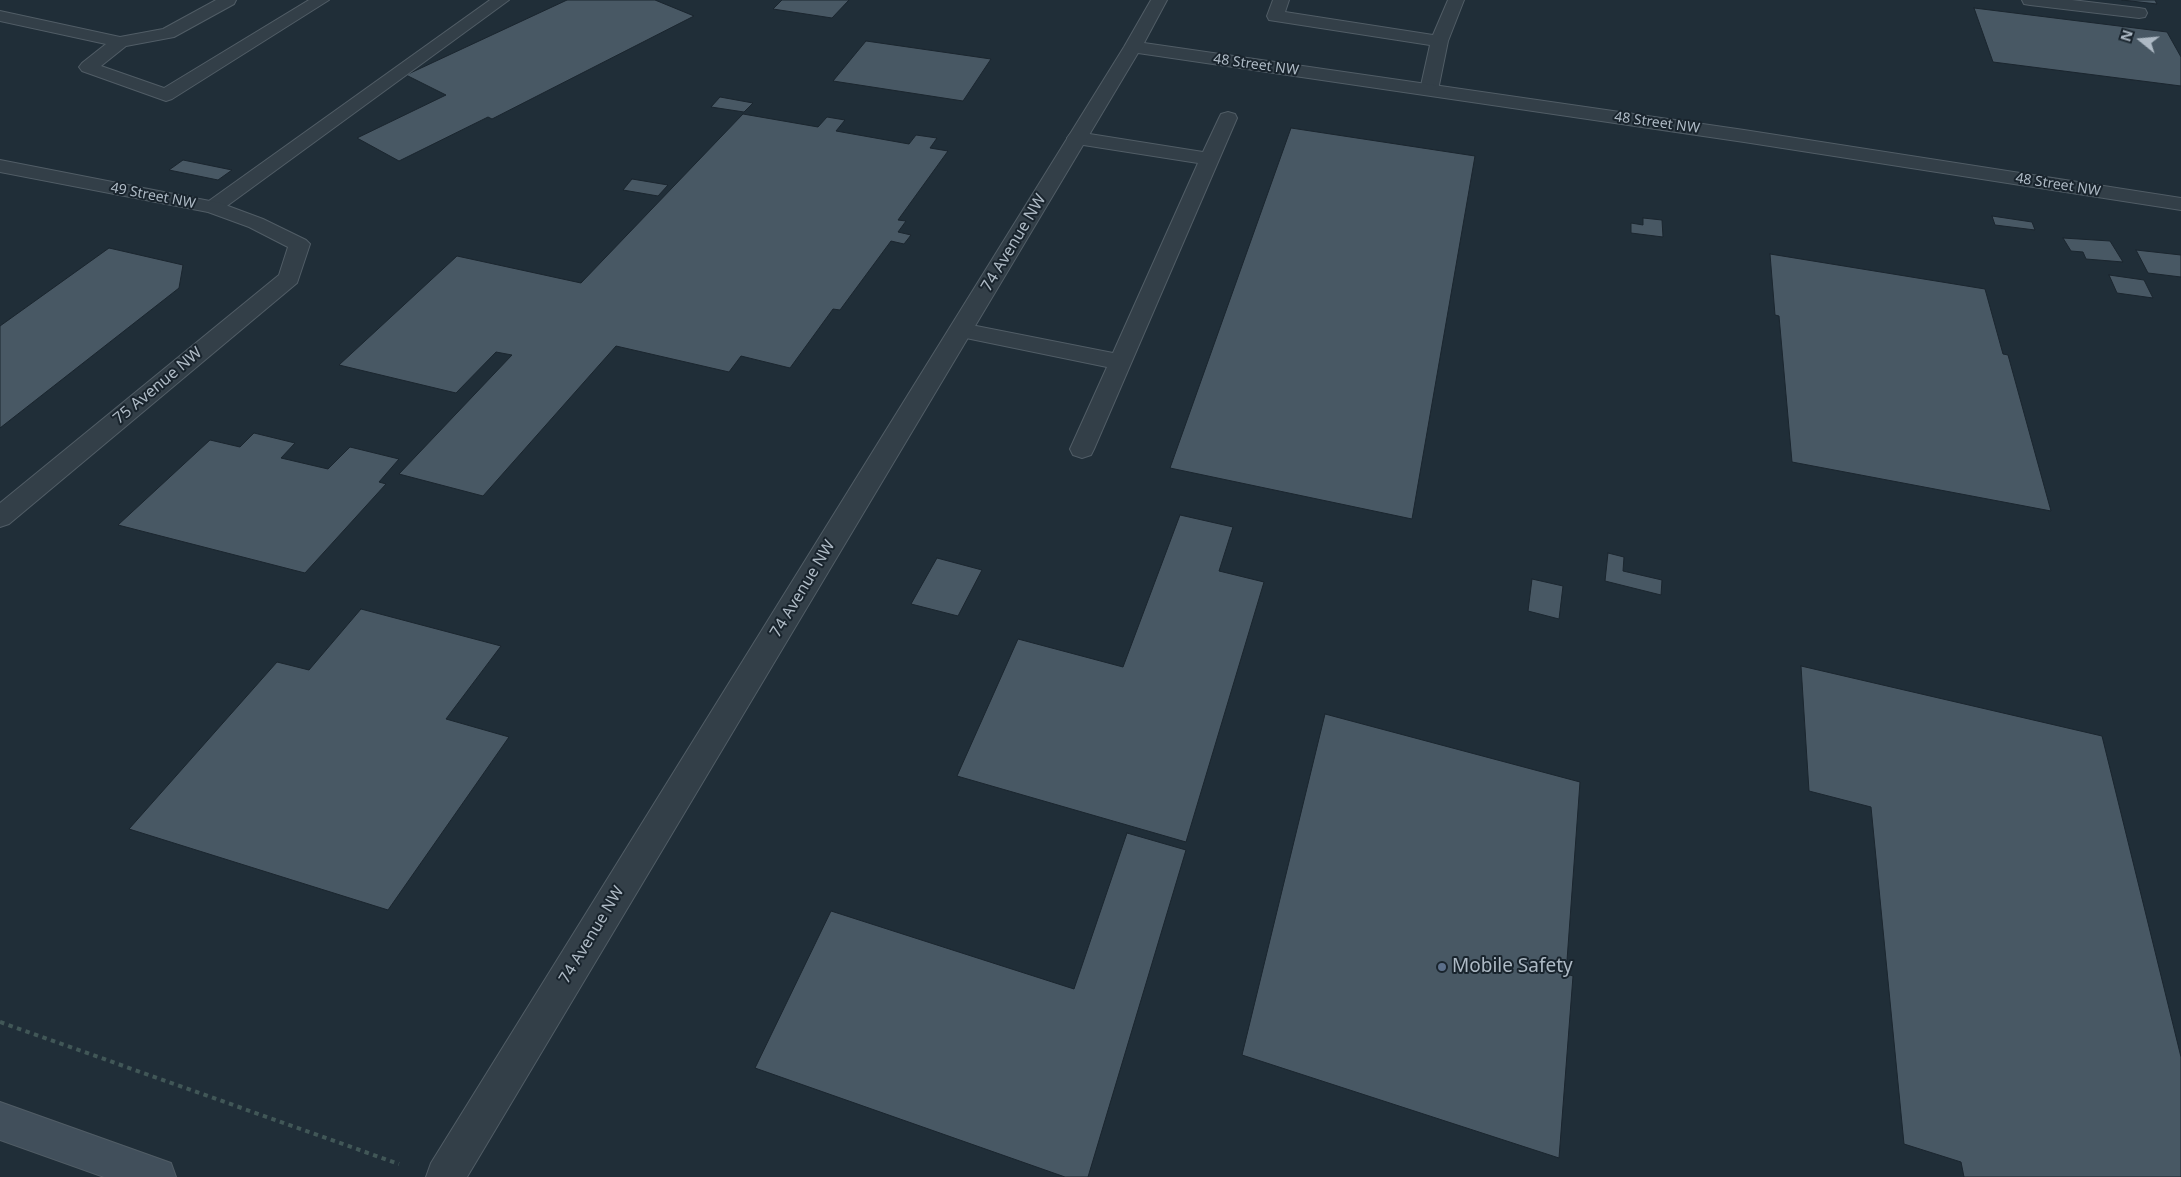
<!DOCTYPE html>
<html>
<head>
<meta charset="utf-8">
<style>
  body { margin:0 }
  #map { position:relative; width:2181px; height:1177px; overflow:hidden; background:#202e38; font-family:"Noto Sans",sans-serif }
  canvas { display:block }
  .north { position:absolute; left:2116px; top:15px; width:50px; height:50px; -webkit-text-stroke:4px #19242d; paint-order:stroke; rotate:287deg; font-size:14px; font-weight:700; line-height:20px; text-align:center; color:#aebac5 }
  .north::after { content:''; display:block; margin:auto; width:18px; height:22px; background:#aebac5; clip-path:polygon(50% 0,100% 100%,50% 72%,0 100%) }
</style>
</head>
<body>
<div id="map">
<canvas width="2181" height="1177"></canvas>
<div class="north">N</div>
</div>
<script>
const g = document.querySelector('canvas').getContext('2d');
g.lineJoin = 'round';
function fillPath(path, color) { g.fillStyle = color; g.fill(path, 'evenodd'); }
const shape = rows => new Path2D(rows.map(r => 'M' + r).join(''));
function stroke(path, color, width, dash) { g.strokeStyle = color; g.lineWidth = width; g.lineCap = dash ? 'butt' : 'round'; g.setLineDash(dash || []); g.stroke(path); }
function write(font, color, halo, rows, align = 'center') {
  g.font = font + ' "Noto Sans",sans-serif'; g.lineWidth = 4; g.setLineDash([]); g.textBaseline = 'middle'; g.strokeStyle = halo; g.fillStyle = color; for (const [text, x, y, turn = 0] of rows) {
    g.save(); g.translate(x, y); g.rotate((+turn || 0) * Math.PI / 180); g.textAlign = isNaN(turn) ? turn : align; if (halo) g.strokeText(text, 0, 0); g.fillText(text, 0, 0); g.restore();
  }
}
const building = shape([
  [567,0,655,0,694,16,492,119,488,117,399,161,357,138,446,95,406,75,567,0],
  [782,0,849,0,832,18,773,9,782,0],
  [2122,0,2155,0,2157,4,2122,0],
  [1974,8,2167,32,2181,57,2181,86,1993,62,1974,8],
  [866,41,991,59,963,101,833,81,866,41],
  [720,97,753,103,744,112,711,107,720,97],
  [743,114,818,127,827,117,845,120,836,131,909,144,916,135,937,138,930,148,948,151,898,220,906,221,898,232,911,235,904,244,891,241,840,310,833,309,790,368,741,356,729,372,616,346,483,496,399,474,512,355,496,352,456,393,339,365,457,256,581,283,743,114],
  [1291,128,1475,156,1412,519,1170,468,1291,128],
  [183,160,232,170,218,180,169,170,183,160],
  [632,179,668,185,658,196,623,190,632,179],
  [1992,216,2032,222,2035,230,1995,225,1992,216],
  [1643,218,1662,220,1663,237,1631,233,1631,223,1643,225,1643,218],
  [2063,238,2110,241,2123,262,2086,259,2083,252,2071,251,2063,238],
  [109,248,183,265,179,288,0,428,0,326,109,248],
  [2136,250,2181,255,2181,277,2148,273,2136,250],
  [1770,254,1985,289,2003,354,2008,355,2051,511,1792,462,1779,316,1775,315,1770,254],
  [2109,275,2144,280,2153,298,2117,293,2109,275],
  [254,433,295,443,281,458,328,469,350,447,399,459,379,482,386,484,305,573,118,525,210,440,240,447,254,433],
  [1180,515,1233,527,1219,571,1264,582,1186,842,957,776,1018,639,1123,667,1180,515],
  [1608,553,1624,557,1623,571,1662,580,1661,595,1605,581,1608,553],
  [937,558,982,570,958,616,911,604,937,558],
  [1532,579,1563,586,1559,619,1528,611,1532,579],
  [361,609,501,646,446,719,509,737,388,910,129,829,277,662,309,670,361,609],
  [1801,666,2102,736,2181,1057,2181,1177,1964,1177,1961,1162,1904,1144,1871,807,1809,791,1801,666],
  [1325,714,1580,782,1566,974,1573,976,1559,1158,1242,1055,1325,714],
  [1127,833,1186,850,1088,1177,1065,1177,755,1068,831,911,1074,989,1127,833]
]);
fillPath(building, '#485864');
stroke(building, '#1b262f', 1);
const lane = shape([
  [216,0,236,0,234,4,174,37,126,46,101,66,164,88,309,0,329,0,172,99,166,101,82,71,79,67,82,63,106,44,0,21,0,11,120,37,163,29,216,0],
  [490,0,509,0,220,211,213,213,206,211,203,207,206,203,490,0],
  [1273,0,1289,0,1285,12,1433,35,1448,0,1464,0,1448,41,1438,90,1435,94,1429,95,1423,94,1420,90,1430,45,1269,20,1267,16,1273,0],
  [2022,0,2072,0,2139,8,2145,9,2147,13,2145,17,2139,18,2030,5,2024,4,2022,0],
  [1228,112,1235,114,1237,118,1094,449,1091,455,1082,458,1073,455,1070,449,1107,367,961,337,953,335,950,330,953,325,961,323,1113,353,1198,163,1077,144,1070,142,1067,138,1070,134,1077,132,1203,152,1219,118,1221,114,1228,112]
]);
const street = shape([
  [1151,0,1167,0,1144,43,1744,130,2181,198,2181,210,1744,142,1138,53,467,1177,426,1177,431,1163,1124,47,1151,0],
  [0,160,220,203,263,219,306,240,310,244,297,283,9,524,0,527,0,503,279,275,288,247,249,227,208,212,0,172,0,160]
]);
const secondary = shape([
  [0,1102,171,1163,176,1177,104,1177,0,1140,0,1102]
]);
stroke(lane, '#515d66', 2);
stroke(street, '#515d66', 2);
stroke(secondary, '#515d66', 2);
stroke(shape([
  [0,1022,399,1164]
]), '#415757', 4, [4.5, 4.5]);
fillPath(lane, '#333f48');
fillPath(street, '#333f48');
fillPath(secondary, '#414f5b');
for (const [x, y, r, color] of [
  [1442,967,5,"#5c6f8a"]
]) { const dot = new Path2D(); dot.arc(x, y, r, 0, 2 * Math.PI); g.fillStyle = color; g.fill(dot); stroke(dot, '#19242d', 2); }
write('14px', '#aebac5', '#19242d', [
  ["48 Street NW",1256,65,8],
  ["48 Street NW",1657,123,8],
  ["48 Street NW",2058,185,9],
  ["49 Street NW",153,196,11]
]);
write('16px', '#aebac5', '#19242d', [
  ["74 Avenue NW",1014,243,-59],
  ["75 Avenue NW",158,386,-40],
  ["74 Avenue NW",803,589,-59],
  ["74 Avenue NW",592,935,-59]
]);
write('19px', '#aebac5', '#19242d', [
  ["Mobile Safety",1452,967]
], 'left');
</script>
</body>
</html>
